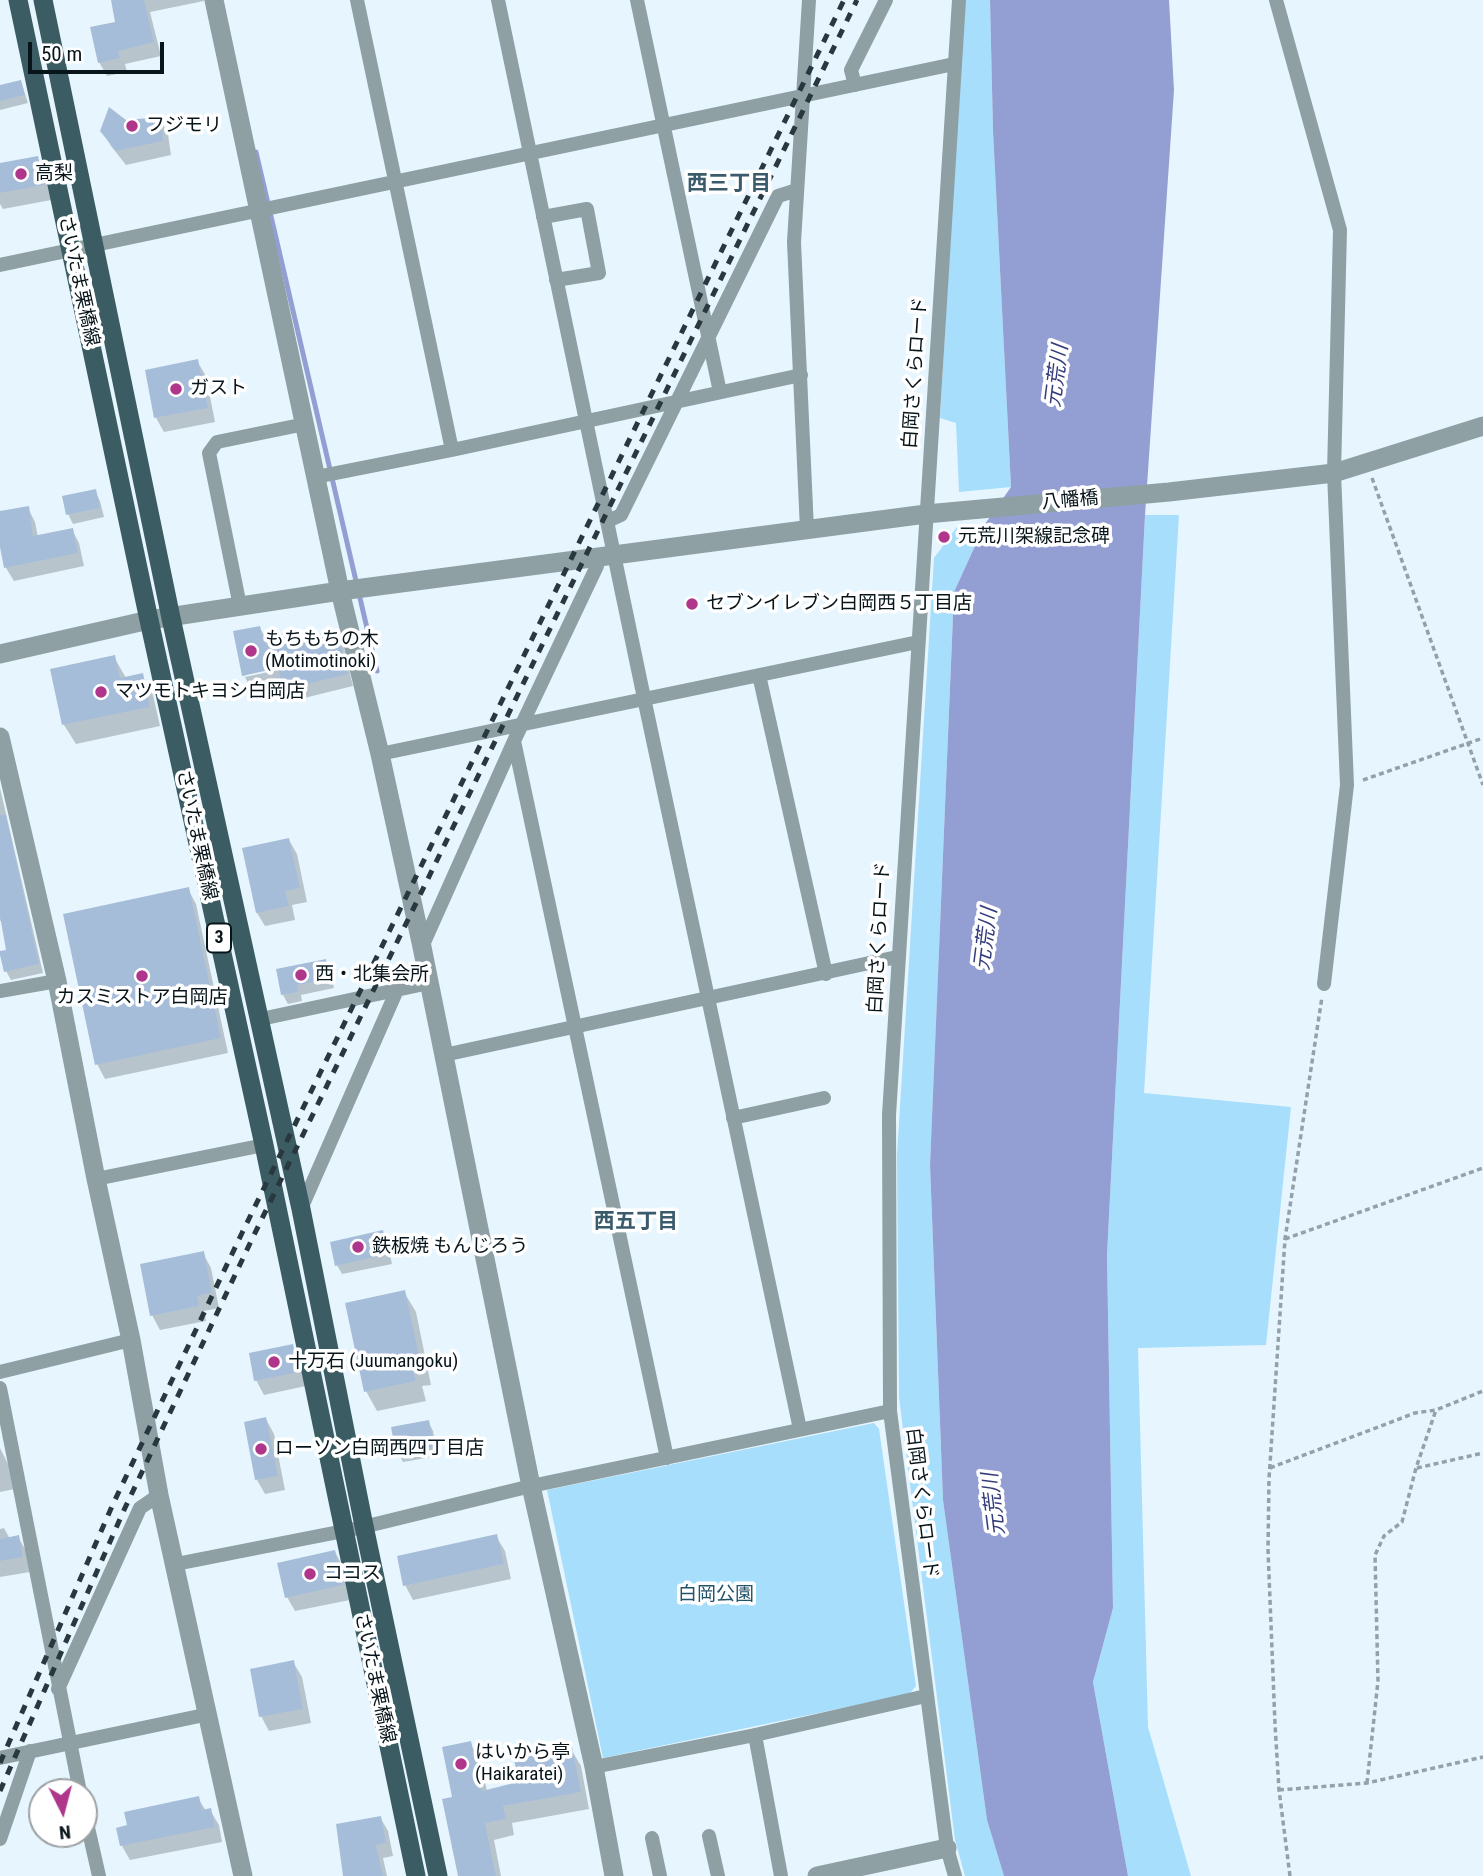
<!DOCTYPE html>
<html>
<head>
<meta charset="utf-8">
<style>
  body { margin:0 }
  #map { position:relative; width:1483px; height:1876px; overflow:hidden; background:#e7f6fe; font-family:"Roboto Condensed",sans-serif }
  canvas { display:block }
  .north { position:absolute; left:28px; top:1778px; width:70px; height:70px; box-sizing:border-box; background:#fff; border:2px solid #9ca1a4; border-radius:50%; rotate:174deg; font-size:19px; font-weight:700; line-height:28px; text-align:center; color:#07151b }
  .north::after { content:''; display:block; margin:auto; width:24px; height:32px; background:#af368a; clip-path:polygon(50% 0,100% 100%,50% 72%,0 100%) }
  .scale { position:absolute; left:28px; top:42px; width:136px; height:32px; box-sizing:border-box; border:4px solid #07151b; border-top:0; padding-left:9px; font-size:21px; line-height:24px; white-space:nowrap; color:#07151b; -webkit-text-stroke:5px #fff; paint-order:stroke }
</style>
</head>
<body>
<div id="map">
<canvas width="1483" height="1876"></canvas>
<div class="north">N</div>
<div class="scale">50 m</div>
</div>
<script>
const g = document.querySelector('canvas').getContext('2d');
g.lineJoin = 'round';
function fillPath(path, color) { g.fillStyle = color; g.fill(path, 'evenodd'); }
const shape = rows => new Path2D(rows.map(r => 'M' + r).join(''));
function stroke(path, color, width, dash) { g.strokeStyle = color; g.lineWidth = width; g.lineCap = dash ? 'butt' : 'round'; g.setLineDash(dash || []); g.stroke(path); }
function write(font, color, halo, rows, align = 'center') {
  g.font = font + ' "Roboto Condensed","Noto Sans JP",sans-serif'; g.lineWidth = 7; g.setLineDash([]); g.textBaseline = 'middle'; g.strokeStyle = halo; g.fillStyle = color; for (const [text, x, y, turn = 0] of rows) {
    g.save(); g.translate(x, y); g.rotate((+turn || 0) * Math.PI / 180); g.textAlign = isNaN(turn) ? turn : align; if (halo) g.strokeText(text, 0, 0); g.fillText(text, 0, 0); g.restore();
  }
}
fillPath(shape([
  [964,0,990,0,993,131,1011,487,959,492,956,423,940,418],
  [1145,515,1179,515,1144,1093,1291,1107,1266,1345,1138,1348,1148,1727,1191,1876,1128,1876,1093,1682,1113,1608,1107,1255],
  [985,524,954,592,930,1165,943,1500,987,1820,1004,1876,965,1876,955,1840,899,1397,897,1155,934,558,957,527],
  [874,1423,879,1429,916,1686,909,1694,603,1758,547,1490]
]), '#a7defb');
fillPath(shape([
  [990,0,1169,0,1174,90,1145,515,1107,1255,1113,1608,1093,1682,1128,1876,1004,1876,987,1820,943,1500,930,1165,954,592,985,524,1011,487,993,131]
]), '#939ed2');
fillPath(shape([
  [112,0,204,0,204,1,150,12,161,56,125,64,127,72,107,76,99,62,117,24],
  [21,82,28,103,0,110,0,87],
  [160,119,168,134,171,155,126,165,111,146,102,131,125,122],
  [37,158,46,172,51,200,3,209,0,204,0,164],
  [197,361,206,376,215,422,164,432,156,418],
  [95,491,100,501,104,517,73,524,68,514],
  [28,508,35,522,38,537,72,530,79,543,84,566,14,581,6,568,0,532,0,513],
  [260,628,266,639,288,634,292,641,336,632,343,644,353,686,292,701,283,681,250,687,244,675],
  [287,665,287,668,245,677,245,673],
  [114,657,126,678,142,675,153,695,160,726,76,744,64,725,52,670],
  [0,788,43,973,11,980,6,971,9,951,3,920,0,921],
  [289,840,297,854,307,902,292,905,295,920,265,926,257,913],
  [188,889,196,904,228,1053,105,1079,97,1064],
  [325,961,330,971,334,988,301,995,302,1001,288,1004,283,995,278,970],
  [382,1232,387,1242,392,1264,342,1274,337,1265],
  [203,1253,211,1268,219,1308,204,1311,206,1321,160,1330,152,1315],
  [404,1292,416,1312,431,1385,422,1386,426,1401,377,1411,366,1391],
  [292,1346,300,1361,306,1386,264,1395,256,1380],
  [266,1419,274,1434,285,1490,265,1494,257,1480],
  [428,1421,433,1431,438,1456,403,1462,398,1453],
  [0,1448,11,1470,15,1489,0,1492],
  [4,1528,10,1539,18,1537,27,1552,30,1572,0,1577,0,1529],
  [496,1536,505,1551,511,1579,413,1600,405,1585],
  [335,1552,343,1567,350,1600,295,1611,287,1597],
  [293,1662,302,1677,311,1723,269,1731,261,1716],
  [470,1743,480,1760,487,1791,520,1784,571,1749,581,1766,589,1809,512,1823,514,1835,494,1840,501,1876,460,1876,454,1798],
  [198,1798,206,1811,210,1810,219,1825,222,1842,130,1860,122,1846,118,1829],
  [380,1817,388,1831,393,1856,383,1858,387,1876,344,1876]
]), '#0003');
stroke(shape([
  [256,152,377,671]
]), '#939ed2', 5);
fillPath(shape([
  [111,0,144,0,154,42,118,51,120,58,98,63,90,27,115,22],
  [21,80,25,95,0,101,0,85],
  [109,107,126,120,161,117,163,141,116,151,100,131],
  [38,156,44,185,0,193,0,163],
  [198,359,208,408,154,418,145,370],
  [96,489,100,508,66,515,62,496],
  [29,506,33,536,73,528,78,553,4,568,0,547,0,511],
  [260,626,263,638,289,632,291,640,337,630,348,674,283,690,278,668,242,676,233,631],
  [115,655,120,678,143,673,150,707,62,725,50,669],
  [0,815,6,815,39,964,4,972,0,955,0,951,6,950,0,916],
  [289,838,300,888,285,891,289,906,256,913,242,848],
  [189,887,221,1038,95,1065,63,914],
  [326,959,329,979,297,985,298,992,281,995,276,969],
  [383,1230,388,1254,335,1266,330,1242],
  [204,1251,212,1293,197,1296,199,1306,150,1316,140,1264],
  [405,1290,421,1365,412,1367,416,1381,364,1392,345,1303],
  [293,1344,299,1372,254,1381,249,1353],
  [266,1417,278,1476,255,1480,244,1422],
  [429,1420,434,1447,396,1454,391,1427],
  [497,1534,504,1564,403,1586,397,1556],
  [19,1535,23,1557,0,1561,0,1539],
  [335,1550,343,1585,285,1598,277,1563],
  [294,1660,303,1709,259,1717,250,1669],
  [471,1741,482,1791,518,1782,514,1758,572,1747,581,1792,503,1806,506,1819,485,1823,496,1876,458,1876,442,1799,452,1797,442,1747],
  [199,1796,202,1810,211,1808,215,1827,120,1846,116,1828,127,1825,124,1812],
  [381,1816,386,1843,376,1845,383,1876,343,1876,336,1824]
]), '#a6bdd9');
stroke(shape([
  [1372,478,1483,785],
  [1363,780,1483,738],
  [1285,1239,1483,1168],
  [1270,1468,1415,1413,1436,1410,1483,1391],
  [1417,1468,1483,1453],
  [1367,1783,1378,1681,1375,1555,1384,1536,1402,1522,1416,1468,1436,1410],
  [1279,1790,1367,1783,1483,1757],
  [1290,1876,1279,1790,1275,1724,1268,1550,1269,1479,1285,1239,1322,997]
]), '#93a1a9', 3.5, [5, 3.5]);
stroke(shape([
  [357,0,452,450],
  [498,0,644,698,800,1429],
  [637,0,720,392],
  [1276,0,1340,230,1334,473,1347,785,1324,984],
  [855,85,851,70,886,0],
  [543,217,587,209,599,273,556,280],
  [0,265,954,64],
  [316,477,452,450,801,375],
  [608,521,621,515,778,196,797,190],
  [807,530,794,242,809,0],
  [240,606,209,453,217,442,305,424],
  [759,675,826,974],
  [514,741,667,1458],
  [380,754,918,642],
  [422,947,514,741,597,566,596,558],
  [0,991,57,981],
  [261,1019,429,983],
  [444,1055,897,957],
  [733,1118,824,1098],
  [96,1179,264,1145],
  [301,1209,397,990],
  [0,1372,131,1340],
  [0,1388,80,1792],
  [176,1564,359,1528,531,1486,890,1411],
  [58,1689,140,1508,159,1495],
  [755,1735,781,1876],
  [0,1758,209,1714],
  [594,1767,755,1735,926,1696],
  [84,1810,99,1876],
  [709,1836,718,1876],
  [652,1838,660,1876],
  [0,1839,30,1751],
  [955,1876,947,1848,890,1411,889,1115,959,0]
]), '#8ea0a3', 14);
stroke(shape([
  [214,0,340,591,380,754,422,947,531,1486,594,1767,614,1876],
  [0,654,149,620,340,591,926,514,1169,492,1334,473,1483,426],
  [0,737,57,981,96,1179,131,1340,159,1495,243,1876],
  [817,1876,947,1848]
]), '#8ea0a3', 19);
stroke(shape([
  [18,0,149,620,264,1145,416,1876],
  [43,0,171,618,301,1209,364,1526,438,1876]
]), '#3a5c62', 19);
stroke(shape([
  [0,1763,113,1504,242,1233,844,0],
  [0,1791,124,1510,253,1237,857,0]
]), '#29373e', 5, [9, 9]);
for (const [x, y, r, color] of [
  [132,126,7,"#af368a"],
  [21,174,7,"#af368a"],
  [176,389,7,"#af368a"],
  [944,537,7,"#af368a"],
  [692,604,7,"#af368a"],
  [251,651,7,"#af368a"],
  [101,692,7,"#af368a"],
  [301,975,7,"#af368a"],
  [142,976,7,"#af368a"],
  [358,1247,7,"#af368a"],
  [274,1362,7,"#af368a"],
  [261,1449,7,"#af368a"],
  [310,1574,7,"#af368a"],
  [461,1764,7,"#af368a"]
]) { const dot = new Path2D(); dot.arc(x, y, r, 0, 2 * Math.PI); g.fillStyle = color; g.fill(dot); stroke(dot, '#fff', 2.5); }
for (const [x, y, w] of [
  [219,938,24]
]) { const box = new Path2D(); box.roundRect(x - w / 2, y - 14.5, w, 29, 5); g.fillStyle = '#fff'; g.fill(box); stroke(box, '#07151b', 2); }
write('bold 18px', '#07151b', null, [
  ["3",219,938]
]);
write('19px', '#07151b', '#fff', [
  ["フジモリ",146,126],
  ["高梨",35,174],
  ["ガスト",190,389],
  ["元荒川架線記念碑",958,537],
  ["セブンイレブン白岡西５丁目店",706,604],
  ["もちもちの木",265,640],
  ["(Motimotinoki)",265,662],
  ["マツモトキヨシ白岡店",115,692],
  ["西・北集会所",315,975],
  ["カスミストア白岡店",142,998,"center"],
  ["鉄板焼 もんじろう",372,1247],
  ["十万石 (Juumangoku)",288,1362],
  ["ローソン白岡西四丁目店",275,1449],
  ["ココス",324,1574],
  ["はいから亭",475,1753],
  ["(Haikaratei)",475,1775]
], 'left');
write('19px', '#07151b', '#fff', [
  ["さいたま栗橋線",78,281,78],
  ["白岡さくらロード",916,373,-86],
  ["八幡橋",1070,501,-5],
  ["さいたま栗橋線",196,835,78],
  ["白岡さくらロード",880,938,-87],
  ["白岡さくらロード",921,1503,83],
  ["さいたま栗橋線",374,1678,78]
]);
write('19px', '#22536a', '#fff', [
  ["白岡公園",716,1595]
]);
write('bold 21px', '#3a5b6b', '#fff', [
  ["西三丁目",729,185],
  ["西五丁目",636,1223]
]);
write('italic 21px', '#353c7c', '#fff', [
  ["元荒川",1058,376,-83],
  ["元荒川",987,939,-83],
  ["元荒川",995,1504,-97]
]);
</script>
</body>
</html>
